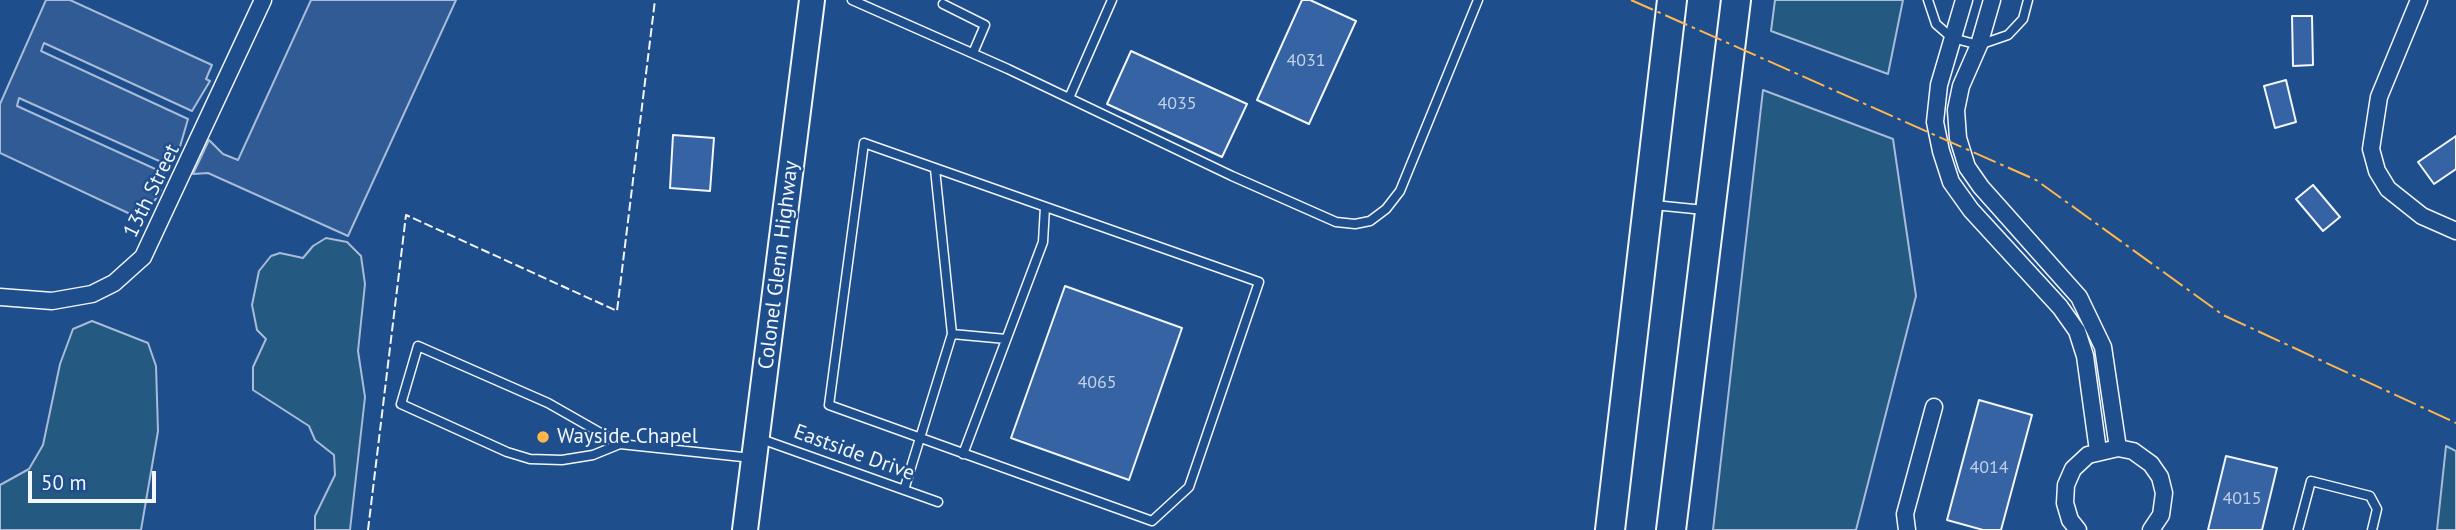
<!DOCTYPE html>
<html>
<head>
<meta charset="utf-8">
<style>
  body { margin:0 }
  #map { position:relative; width:2456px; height:530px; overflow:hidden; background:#1f4e8c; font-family:"PT Sans",sans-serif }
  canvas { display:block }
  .scale { position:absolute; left:28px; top:471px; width:128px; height:32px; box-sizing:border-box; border:4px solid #f2f6ff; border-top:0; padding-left:9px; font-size:21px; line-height:24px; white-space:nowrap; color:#f2f6ff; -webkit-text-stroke:5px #1f4e8c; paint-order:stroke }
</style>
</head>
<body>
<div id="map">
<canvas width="2456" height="530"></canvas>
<div class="scale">50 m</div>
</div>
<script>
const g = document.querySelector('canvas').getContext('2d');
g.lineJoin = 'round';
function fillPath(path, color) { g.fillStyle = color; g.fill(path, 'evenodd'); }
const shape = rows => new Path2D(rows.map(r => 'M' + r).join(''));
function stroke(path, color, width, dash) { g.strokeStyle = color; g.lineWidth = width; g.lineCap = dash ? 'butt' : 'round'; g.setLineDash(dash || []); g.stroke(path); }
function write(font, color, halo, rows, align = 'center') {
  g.font = font + ' "PT Sans",sans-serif'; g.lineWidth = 5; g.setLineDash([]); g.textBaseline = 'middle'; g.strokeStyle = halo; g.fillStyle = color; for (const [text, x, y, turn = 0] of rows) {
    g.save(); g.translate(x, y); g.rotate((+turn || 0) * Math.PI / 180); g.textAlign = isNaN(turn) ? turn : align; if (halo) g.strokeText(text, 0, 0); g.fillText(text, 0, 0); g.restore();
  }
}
const green = shape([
  [1775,0,1903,0,1888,74,1771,31,1775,0],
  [1763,90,1893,139,1916,296,1856,530,1713,530,1763,90],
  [326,238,347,242,361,256,365,284,358,351,365,397,350,530,315,530,315,516,335,475,334,455,315,440,309,426,253,390,253,367,266,339,257,330,252,305,259,271,271,256,280,253,303,258,313,246,326,238],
  [92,321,148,343,156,366,158,431,141,530,0,530,0,485,29,469,43,445,60,364,73,329,92,321],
  [2446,446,2456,451,2456,530,2437,530,2446,446]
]);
fillPath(green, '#245a82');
stroke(green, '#a8bbd7', 2);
const parking = shape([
  [46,0,70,0,212,65,206,79,210,81,192,111,44,43,41,51,188,119,179,150,174,150,168,165,19,98,17,106,164,173,158,187,161,190,143,220,0,153,0,104,46,0],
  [311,0,456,0,348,236,208,173,193,174,209,140,223,154,238,160,311,0]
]);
fillPath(parking, '#305b95');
stroke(parking, '#a8bbd7', 2);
const building = shape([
  [1302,0,1310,0,1356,21,1309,124,1257,100,1302,0],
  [2292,16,2312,16,2313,65,2293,66,2292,16],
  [1131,51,1247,104,1222,157,1107,104,1131,51],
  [2286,80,2296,122,2275,128,2264,86,2286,80],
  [673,135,714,138,710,191,670,188,673,135],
  [2456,136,2456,169,2434,184,2418,162,2456,136],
  [2313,185,2340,217,2323,231,2296,199,2313,185],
  [1065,286,1182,328,1129,480,1011,438,1065,286],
  [1979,400,2032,415,2001,530,1983,530,1947,520,1979,400],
  [2226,456,2277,468,2262,530,2208,530,2226,456]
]);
fillPath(building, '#3563a3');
stroke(building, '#f2f6ff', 2);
const lane = shape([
  [852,0,1008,69,1232,176,1336,222,1355,224,1370,221,1386,209,1400,191,1478,0],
  [1928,0,1936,24,1952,38,1979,45,2008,35,2023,19,2028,0],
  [943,4,985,25,973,53],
  [1069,98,1112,0],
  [864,143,1259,282,1189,487,1152,521,829,405,864,143],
  [1654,205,1704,210],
  [952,334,1006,339],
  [761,439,938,502],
  [620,444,593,455,562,460,530,459,507,452,401,404,418,346,548,403,620,444,752,458],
  [963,454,1043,242,1045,207],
  [904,490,952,334,935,169],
  [2298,530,2311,481,2370,496,2377,509,2372,530]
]);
const street = shape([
  [1964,0,1939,85,1935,122,1941,151,1951,182,1971,210,2060,307,2077,331,2085,356,2098,451],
  [1992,0,1979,45,1961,86,1956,110,1958,138,1967,167,1981,187,2079,297,2103,347,2118,448],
  [2419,0,2379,97,2371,149,2377,171,2388,189,2422,216,2456,231],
  [0,297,52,301,92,294,114,283,143,257,263,0],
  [1907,530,1905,514,1934,407],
  [2078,530,2070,520,2065,503,2066,485,2073,469,2088,455,2118,448,2133,451,2151,464,2160,477,2164,493,2161,515,2151,530]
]);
const primary = shape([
  [745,530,812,0]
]);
const highway = shape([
  [1610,530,1672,0],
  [1671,530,1736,0]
]);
stroke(lane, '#f2f6ff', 11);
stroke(street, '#f2f6ff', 19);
stroke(primary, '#f2f6ff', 28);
stroke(highway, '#f2f6ff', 32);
stroke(lane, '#1f4e8c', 8);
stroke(street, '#1f4e8c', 16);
stroke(primary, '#1f4e8c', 24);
stroke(highway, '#1f4e8c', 28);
stroke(shape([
  [368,530,406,215,617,311,655,0]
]), '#f2f6ff', 2, [9, 3.5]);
stroke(shape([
  [1631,0,2036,180,2223,315,2456,423]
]), '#ffb74d', 2, [24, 5, 3.5, 5]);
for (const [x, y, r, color] of [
  [543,437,7,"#ffb74d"]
]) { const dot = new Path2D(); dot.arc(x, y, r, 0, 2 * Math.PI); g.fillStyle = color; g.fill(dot); stroke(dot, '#1f4e8c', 2.5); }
write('18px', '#c3d1e8', null, [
  ["4031",1306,61],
  ["4035",1177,104],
  ["4065",1097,383],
  ["4014",1989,468],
  ["4015",2242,499]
]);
write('21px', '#f2f6ff', '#1f4e8c', [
  ["13th Street",152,191,-64],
  ["Colonel Glenn Highway",779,265,-83],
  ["Eastside Drive",854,453,20]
]);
write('21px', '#f2f6ff', '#1f4e8c', [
  ["Wayside Chapel",557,437]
], 'left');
</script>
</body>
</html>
